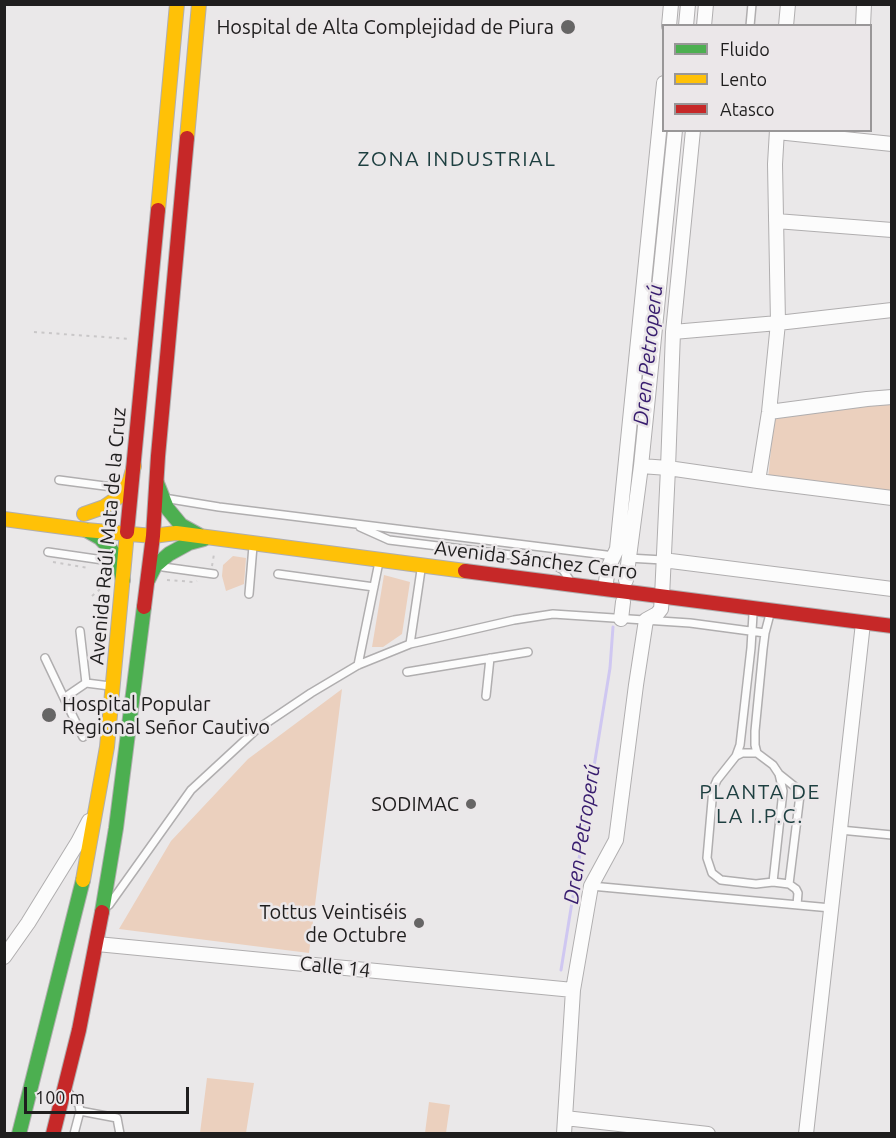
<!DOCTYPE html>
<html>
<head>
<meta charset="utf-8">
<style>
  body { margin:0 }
  #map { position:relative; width:896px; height:1138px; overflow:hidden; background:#eae8e9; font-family:Ubuntu,sans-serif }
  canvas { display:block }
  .frame { position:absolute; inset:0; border:6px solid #1f1e1e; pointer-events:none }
  .legend { position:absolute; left:662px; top:24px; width:210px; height:108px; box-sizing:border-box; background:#ebe7e9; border:2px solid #999798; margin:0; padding:8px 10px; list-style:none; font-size:18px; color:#1f1e1e }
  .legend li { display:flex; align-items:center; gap:12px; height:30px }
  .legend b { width:30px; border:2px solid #999798 }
  .scale { position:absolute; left:24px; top:1087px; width:165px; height:27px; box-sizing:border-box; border:3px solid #1f1e1e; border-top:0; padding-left:8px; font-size:18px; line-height:21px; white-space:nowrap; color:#1f1e1e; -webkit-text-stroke:4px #ebe7e9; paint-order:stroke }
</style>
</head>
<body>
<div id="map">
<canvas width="896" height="1138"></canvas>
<div class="frame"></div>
<ul class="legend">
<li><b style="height:8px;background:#4caf50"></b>Fluido</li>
<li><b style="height:8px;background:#ffc107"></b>Lento</li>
<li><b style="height:8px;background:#c62828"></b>Atasco</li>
</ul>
<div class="scale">100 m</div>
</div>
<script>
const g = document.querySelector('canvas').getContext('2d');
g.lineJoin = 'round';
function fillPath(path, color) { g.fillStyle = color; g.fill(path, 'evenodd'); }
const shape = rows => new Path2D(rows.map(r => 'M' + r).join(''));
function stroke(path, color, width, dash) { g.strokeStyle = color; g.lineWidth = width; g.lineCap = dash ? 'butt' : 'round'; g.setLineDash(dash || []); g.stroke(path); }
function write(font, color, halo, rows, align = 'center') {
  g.font = font + ' Ubuntu,sans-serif'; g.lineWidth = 5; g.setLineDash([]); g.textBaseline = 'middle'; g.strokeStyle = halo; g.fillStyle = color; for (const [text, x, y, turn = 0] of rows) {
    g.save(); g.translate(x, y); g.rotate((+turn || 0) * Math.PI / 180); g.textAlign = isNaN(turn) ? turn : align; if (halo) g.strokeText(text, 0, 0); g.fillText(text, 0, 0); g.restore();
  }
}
fillPath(shape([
  [878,400,891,401,891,494,768,479,774,419],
  [233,556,246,558,244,584,226,591,222,576,223,565],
  [384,575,410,582,402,634,383,647,372,647],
  [342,689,309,953,119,929,171,841,248,759],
  [207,1078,254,1083,246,1133,200,1133],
  [429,1102,450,1105,446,1133,425,1133]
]), '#ebd0be');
stroke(shape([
  [561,970,610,668,613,627]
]), '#cfc7f1', 3);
const lane = shape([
  [750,26,752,4],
  [59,480,120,488],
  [170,499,219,507,614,556],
  [360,527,389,540,511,555,551,563,563,570,569,579],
  [48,552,110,561],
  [628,558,663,560],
  [163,567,214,574],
  [278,574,374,587],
  [249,594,253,546],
  [753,614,751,648,740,745,736,756,717,780,713,789,707,858,712,873,721,880,756,884,773,882,783,791,779,774,773,765,757,753,755,745,755,731,763,649,765,633,770,614],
  [80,631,86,683,110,686],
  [410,644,421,570],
  [45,658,64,698,86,683],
  [358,665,379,562],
  [407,672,528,652],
  [486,696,490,658],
  [64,698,83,737],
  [736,756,742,753,757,753],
  [779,774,799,790,800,795,789,884],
  [840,830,892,835],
  [773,882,789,884,796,889,798,893,797,905],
  [591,886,831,908],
  [109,905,191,790,256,730,311,693,358,665,410,644,514,620,553,614,690,623,765,633],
  [67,1091,79,1105,80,1111,74,1134],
  [80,1111,117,1118,120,1134]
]);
const street = shape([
  [669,26,671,4],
  [686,26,688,4],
  [704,26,706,4],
  [786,26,788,4],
  [863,26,864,4],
  [777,132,892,144],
  [776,221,892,230],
  [673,332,778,323,892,310],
  [769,412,867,399,892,397],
  [641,466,668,468,758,481,892,498],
  [758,481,769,412,778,323,775,164,777,130],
  [663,560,892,589],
  [626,580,641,466,675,130],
  [605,589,608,568,617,549,664,83],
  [621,619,623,602],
  [97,944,573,990],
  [4,957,28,923,78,842,89,821],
  [565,1118,708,1134],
  [564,1134,573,990,591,886,616,840,636,685,646,620,657,614,661,609,662,597,668,468,673,332,693,130],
  [806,1134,863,623]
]);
const fast = shape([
  [157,483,167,508,181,525,199,535],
  [86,530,100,538,113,552,119,562,123,580],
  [148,580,155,566,169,554,189,543,204,539],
  [102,912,116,828,144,607],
  [19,1134,83,880]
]);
const slow = shape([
  [187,138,199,4],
  [158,210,177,4],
  [84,514,104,507,120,496,130,480,134,466],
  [4,519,86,530,153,536,176,533,465,571],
  [83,880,107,747,127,532]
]);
const jam = shape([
  [127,532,158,210],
  [465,571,892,626],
  [144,607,153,536,158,456,187,138],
  [53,1134,79,1030,102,912]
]);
stroke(lane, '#b0aeaf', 10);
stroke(street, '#b0aeaf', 16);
stroke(fast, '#b0aeaf', 16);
stroke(slow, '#b0aeaf', 16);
stroke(jam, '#b0aeaf', 16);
stroke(shape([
  [34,332,131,339],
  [53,562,88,568],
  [212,566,214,554],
  [167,580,194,582,197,581],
  [92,596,104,586]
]), '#c9c7c8', 2, [3, 4.5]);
stroke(lane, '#fcfcfc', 7);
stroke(street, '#fcfcfc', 14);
stroke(fast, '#4caf50', 14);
stroke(slow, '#ffc107', 14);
stroke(jam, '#c62828', 14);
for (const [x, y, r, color] of [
  [568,27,8,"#666565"],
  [49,715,8,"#666565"],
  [471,804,6,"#666565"],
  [419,923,6,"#666565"]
]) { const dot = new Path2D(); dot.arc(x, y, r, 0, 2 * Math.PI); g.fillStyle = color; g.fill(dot); stroke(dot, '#ebe7e9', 2); }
write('20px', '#1f1e1e', '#ebe7e9', [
  ["Hospital de Alta Complejidad de Piura",554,27],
  ["Hospital Popular",62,704,"left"],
  ["Regional Señor Cautivo",62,727,"left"],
  ["SODIMAC",459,804],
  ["Tottus Veintiséis",407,912],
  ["de Octubre",407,935]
], 'right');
write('20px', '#1f1e1e', '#ebe7e9', [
  ["Avenida Raúl Mata de la Cruz",108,536,-85],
  ["Avenida Sánchez Cerro",536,560,7],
  ["Calle 14",335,967,6]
]);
g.letterSpacing = '1.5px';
write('21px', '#1d3f40', '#ebe7e9', [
  ["ZONA INDUSTRIAL",457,159],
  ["PLANTA DE",760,792],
  ["LA I.P.C.",760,816]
]);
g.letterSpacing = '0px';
write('italic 21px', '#381d6f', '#ebe7e9', [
  ["Dren Petroperú",648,355,-84],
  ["Dren Petroperú",582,834,-81]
]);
</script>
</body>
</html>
